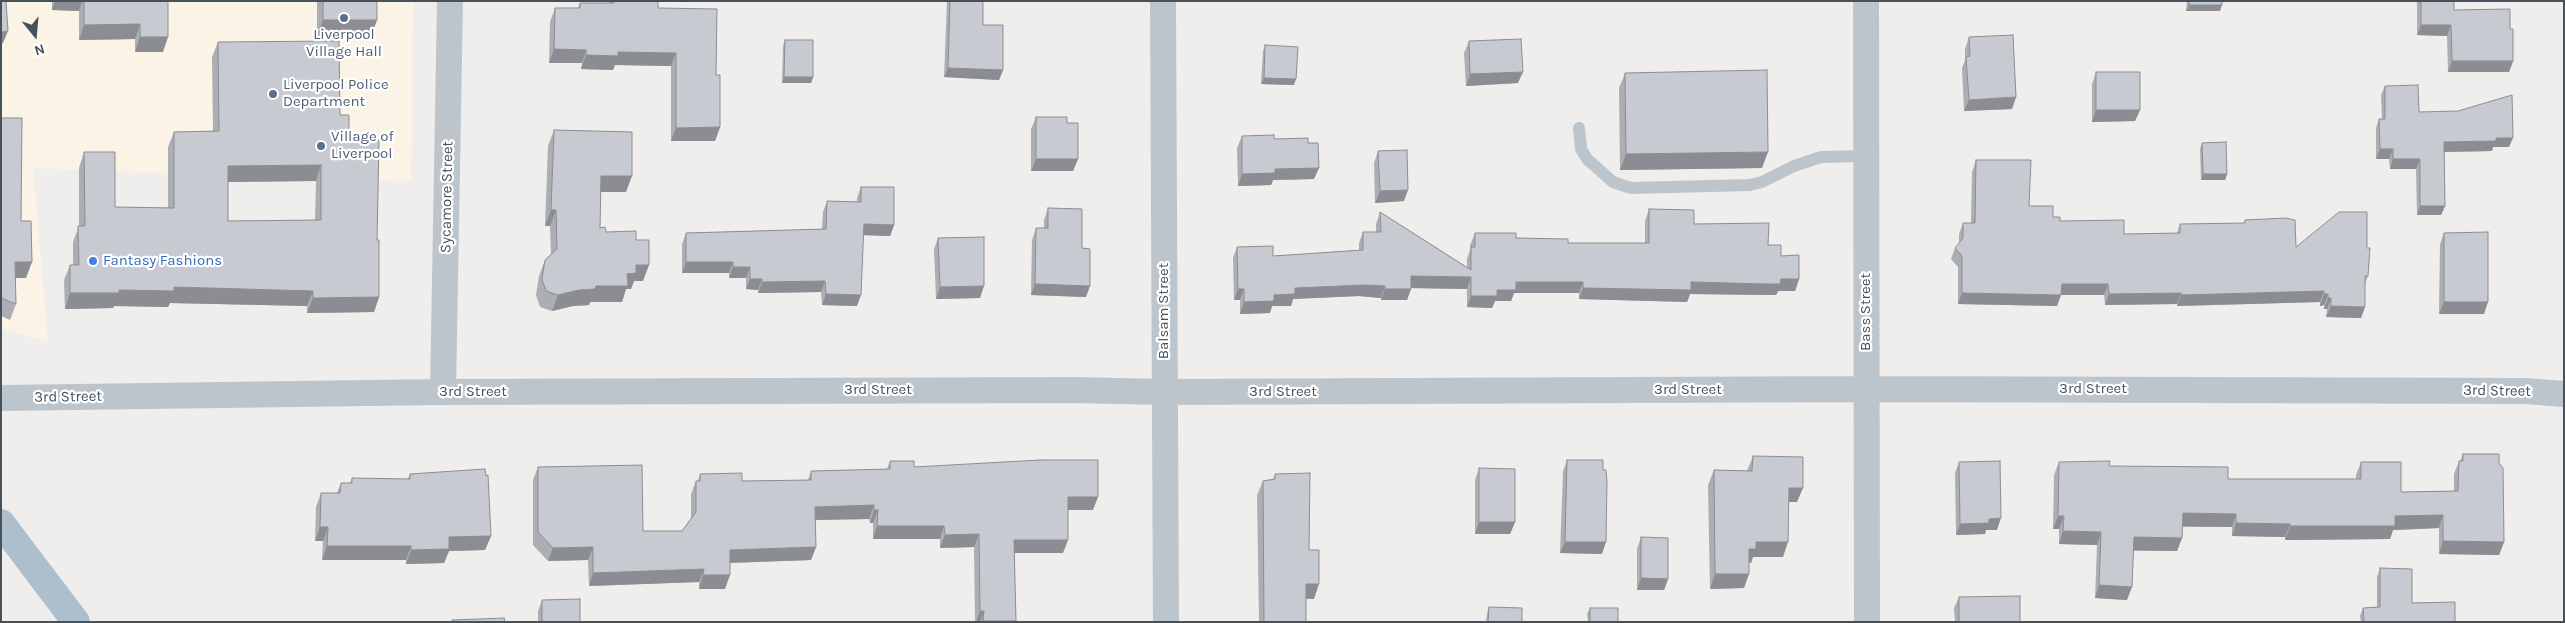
<!DOCTYPE html>
<html>
<head>
<meta charset="utf-8">
<style>
  body { margin:0 }
  #map { position:relative; width:2565px; height:623px; overflow:hidden; background:#f0eded; font-family:Karla,sans-serif }
  canvas { display:block }
  .frame { position:absolute; inset:0; border:2px solid #46515a; pointer-events:none }
  .north { position:absolute; left:10px; top:10px; width:50px; height:50px; -webkit-text-stroke:4px #fff; paint-order:stroke; rotate:163deg; font-size:14px; font-weight:700; line-height:20px; text-align:center; color:#46515a }
  .north::after { content:''; display:block; margin:auto; width:18px; height:22px; background:#46515a; clip-path:polygon(50% 0,100% 100%,50% 72%,0 100%) }
</style>
</head>
<body>
<div id="map">
<canvas width="2565" height="623"></canvas>
<div class="frame"></div>
<div class="north">N</div>
</div>
<script>
const g = document.querySelector('canvas').getContext('2d');
g.lineJoin = 'round';
function fillPath(path, color) { g.fillStyle = color; g.fill(path, 'evenodd'); }
const shape = rows => new Path2D(rows.map(r => 'M' + r).join(''));
function stroke(path, color, width, dash) { g.strokeStyle = color; g.lineWidth = width; g.lineCap = dash ? 'butt' : 'round'; g.setLineDash(dash || []); g.stroke(path); }
function write(font, color, halo, rows, align = 'center') {
  g.font = font + ' Karla,sans-serif'; g.lineWidth = 4.5; g.setLineDash([]); g.textBaseline = 'middle'; g.strokeStyle = halo; g.fillStyle = color; for (const [text, x, y, turn = 0] of rows) {
    g.save(); g.translate(x, y); g.rotate((+turn || 0) * Math.PI / 180); g.textAlign = isNaN(turn) ? turn : align; if (halo) g.strokeText(text, 0, 0); g.fillText(text, 0, 0); g.restore();
  }
}
fillPath(shape([
  [1,1,413,1,411,181,33,168,48,342,1,328]
]), '#fbf4e6');
stroke(shape([
  [1579,128,1581,149,1587,159,1613,182,1631,188,1750,185,1762,182,1794,166,1821,157,1866,156]
]), '#bcc5cc', 12);
stroke(shape([
  [1163,1,1166,622],
  [1866,1,1867,622],
  [443,392,450,1],
  [1,398,443,392,1073,390,1165,392,1867,389,2526,391,2564,394]
]), '#bcc5cc', 26);
stroke(shape([
  [1,523,76,622]
]), '#adbecc', 28);
fillPath(shape([
  [52,1,168,1,163,52,135,52,135,39,79,40,79,11,52,10],
  [317,1,377,1,377,20,371,36,317,36],
  [609,1,658,1,658,8,716,75,720,127,715,141,671,141,671,66,615,65,613,70,581,69,582,63,549,63,550,22,555,8,578,8,580,3,609,3],
  [947,1,983,1,983,25,1003,70,999,80,944,77],
  [2187,1,2222,1,2220,11,2186,11],
  [2417,1,2454,1,2454,10,2510,29,2513,61,2509,72,2448,72,2447,36,2417,35],
  [1969,37,2016,97,2012,109,1964,111,1962,68,1965,60,1965,49],
  [785,40,813,77,811,83,782,83,783,46],
  [1469,41,1518,83,1466,86,1464,53],
  [218,42,340,115,349,140,377,240,379,297,374,312,307,313,307,306,170,303,168,307,114,306,113,308,65,309,64,280,70,265,73,265,73,242,79,226,79,168,84,152,115,207,168,208,168,147,174,132,213,131,212,57],
  [316,181,315,220,228,221,228,182],
  [1265,45,1294,85,1261,84,1263,51],
  [2096,72,2140,110,2135,121,2092,122,2092,84],
  [1625,73,1762,168,1620,170,1619,88],
  [2385,86,2419,112,2509,147,2493,147,2492,151,2444,152,2445,206,2441,215,2417,215,2416,169,2390,169,2389,159,2376,159,2376,128,2379,119,2382,119,2381,95],
  [1036,117,1067,123,1078,159,1073,171,1031,171,1031,129],
  [1,118,21,221,26,278,15,278,16,304,10,320,1,316],
  [554,130,626,192,601,192,600,228,606,232,636,240,643,281,634,281,631,289,626,289,622,302,590,302,589,305,573,306,552,311,540,307,536,295,539,276,545,260,551,255,550,226,545,226,548,146],
  [1242,136,1274,139,1308,143,1314,179,1273,180,1271,185,1238,186,1237,148],
  [2202,143,2227,174,2225,180,2201,180,2200,149],
  [1378,151,1404,201,1375,203,1374,163],
  [1976,160,2029,206,2060,221,2124,234,2177,233,2180,224,2244,223,2245,220,2296,247,2367,248,2368,276,2365,283,2365,307,2361,318,2326,317,2327,309,2324,309,2324,305,2320,306,2320,302,2177,306,2177,304,2105,305,2104,295,2061,295,2057,306,1958,304,1958,267,1951,259,1955,248,1959,243,1959,234,1963,223,1971,223,1972,172],
  [861,187,894,225,890,236,863,235,857,306,822,305,821,292,758,293,758,290,746,289,746,278,729,278,729,273,682,273,682,244,686,233,822,229,823,212,827,201,857,202,857,198],
  [1048,208,1082,248,1086,297,1031,295,1032,240,1036,228,1044,228,1044,220],
  [1649,209,1694,224,1768,245,1781,256,1799,279,1795,291,1778,291,1776,295,1763,295,1690,294,1687,302,1579,299,1579,293,1514,293,1511,301,1495,301,1492,308,1467,307,1467,289,1411,288,1407,300,1381,300,1381,298,1359,296,1293,299,1291,306,1272,306,1270,313,1240,314,1240,300,1234,300,1233,258,1237,247,1273,256,1359,250,1359,243,1363,232,1376,232,1376,224,1380,212,1467,267,1467,259,1470,250,1470,245,1475,233,1568,243,1645,243,1645,221],
  [2444,233,2484,314,2439,314,2440,244],
  [938,238,980,298,936,299,934,249],
  [2463,454,2499,463,2504,542,2499,555,2439,554,2439,528,2393,530,2390,539,2285,540,2285,537,2232,536,2232,527,2182,527,2182,538,2177,551,2134,551,2127,600,2095,598,2097,545,2059,544,2059,529,2053,529,2054,475,2059,462,2109,466,2228,479,2356,479,2356,475,2361,462,2401,492,2454,491,2454,474,2459,461,2460,461],
  [1753,456,1797,502,1789,502,1783,557,1753,557,1751,563,1749,563,1744,588,1710,589,1708,485,1714,470,1747,471],
  [1567,460,1602,554,1560,553,1563,471],
  [890,461,1093,510,1068,510,1063,553,1015,553,1015,622,975,622,974,547,940,548,940,539,873,539,873,523,870,523,869,519,815,520,816,547,811,560,730,563,725,589,699,589,699,582,589,586,588,560,548,561,533,545,533,480,538,467,643,531,682,531,691,518,691,494,696,481,698,481,700,474,742,481,808,480,811,471,887,469],
  [1959,462,1997,530,1986,530,1985,534,1956,535,1955,473],
  [1479,468,1515,522,1510,534,1475,534,1475,480],
  [410,474,491,536,485,550,449,551,444,563,406,564,406,560,322,560,323,541,315,541,316,507,321,493,337,493,341,483,350,483,352,478,408,479],
  [1275,474,1309,550,1314,599,1306,599,1306,622,1259,622,1257,495,1263,481,1273,479],
  [1641,537,1668,579,1664,590,1637,590,1637,549],
  [2380,568,2412,603,2455,622,2361,622,2360,616,2363,608,2377,607,2377,577],
  [1959,597,2020,622,1955,622,1954,608],
  [542,600,580,622,538,622,538,611],
  [1489,607,1522,622,1486,622,1487,613],
  [1590,608,1618,622,1588,622,1587,614]
]), '#abaeb3');
fillPath(shape([
  [55,1,82,1,79,11,52,10],
  [2189,5,2222,5,2220,11,2186,11],
  [323,20,377,20,371,36,317,36],
  [140,24,135,39,79,40,84,25],
  [2421,25,2451,25,2447,36,2417,35],
  [8,31,3,43,1,43,1,32],
  [140,37,168,37,163,52,135,52],
  [554,49,586,50,582,63,549,63],
  [618,52,676,53,671,66,615,65,613,70,581,69,586,55],
  [2452,61,2513,61,2509,72,2448,72],
  [948,68,1003,70,999,80,944,77],
  [1523,72,1518,83,1466,86,1470,74],
  [784,77,813,77,811,83,782,83],
  [1264,78,1296,79,1294,85,1261,84],
  [2016,97,2012,109,1964,111,1969,100],
  [2096,110,2140,110,2135,121,2092,122],
  [720,127,715,141,671,141,676,128],
  [2496,138,2513,138,2509,147,2493,147,2492,151,2441,152,2444,142],
  [2380,149,2393,149,2389,159,2376,159],
  [1768,152,1762,168,1620,170,1626,154],
  [1036,159,1078,159,1073,171,1031,171],
  [2393,159,2420,159,2416,169,2390,169],
  [321,165,316,181,223,182,228,166],
  [1319,168,1314,179,1273,180,1271,185,1238,186,1242,174,1275,169],
  [2203,174,2227,174,2225,180,2201,180],
  [601,176,632,176,626,192,596,192],
  [1408,190,1404,201,1375,203,1380,191],
  [2420,206,2445,206,2441,215,2417,215],
  [551,210,556,210,550,226,545,226],
  [864,224,894,225,890,236,860,235],
  [15,262,32,262,26,278,9,278],
  [686,262,733,262,729,273,682,273],
  [636,265,649,265,643,281,634,281,631,289,626,289,622,302,590,302,589,305,573,306,552,311,558,295,596,286,627,274],
  [733,267,750,267,746,278,729,278],
  [1411,276,1471,277,1467,289,1407,288],
  [750,279,762,279,758,290,746,289],
  [1781,279,1799,279,1795,291,1778,291,1776,295,1690,294,1687,302,1579,299,1583,288,1691,282],
  [825,281,821,292,758,293,762,282],
  [1516,282,1583,282,1579,293,1514,293,1511,301,1495,301,1492,308,1467,307,1471,296,1497,290],
  [1035,284,1090,286,1086,297,1031,295],
  [2062,284,2108,284,2104,295,2058,295],
  [1364,285,1385,286,1381,298,1359,296,1293,299,1291,306,1272,306,1270,313,1240,314,1244,302,1274,295,1295,288],
  [984,286,980,298,936,299,940,287],
  [174,287,313,291,307,306,170,303,168,307,114,306,113,308,65,309,70,293],
  [1238,289,1244,289,1240,300,1234,300],
  [1385,289,1411,289,1407,300,1381,300],
  [2324,291,2320,302,2177,306,2181,295],
  [1962,293,2061,295,2057,306,1958,304],
  [2181,293,2177,304,2105,305,2109,294],
  [826,294,861,295,857,306,822,305],
  [2324,294,2328,294,2324,305,2320,306],
  [379,297,374,312,307,313,313,298],
  [2328,298,2331,298,2327,309,2324,309],
  [2444,302,2488,302,2484,314,2439,314],
  [2331,306,2365,307,2361,318,2326,317],
  [1789,488,1803,488,1797,502,1784,502],
  [1068,497,1098,497,1093,510,1063,510],
  [874,505,869,519,810,520,815,507],
  [874,510,878,510,873,523,870,523],
  [2183,513,2236,514,2232,527,2178,526],
  [2443,515,2439,528,2393,530,2390,539,2285,540,2290,526,2395,516],
  [2058,516,2064,516,2059,529,2053,529],
  [2001,518,1997,530,1986,530,1985,534,1956,535,1960,524,1989,519],
  [1479,522,1515,522,1510,534,1475,534],
  [2236,523,2290,524,2285,537,2232,536],
  [877,526,944,526,940,539,873,539],
  [320,527,328,527,323,541,315,541],
  [2063,531,2101,532,2097,545,2059,544],
  [979,534,974,547,940,548,945,535],
  [491,536,485,550,449,551,444,563,406,564,411,550,449,537],
  [2134,537,2182,538,2177,551,2130,550],
  [1014,540,1068,540,1063,553,1010,553],
  [2443,541,2504,542,2499,555,2439,554],
  [1565,542,1606,542,1602,554,1560,553],
  [1756,542,1788,542,1783,557,1753,557,1751,563,1743,563,1749,549],
  [327,546,411,546,406,560,322,560],
  [593,547,588,560,548,561,553,548],
  [816,547,811,560,725,563,730,550],
  [704,569,699,582,589,586,593,573],
  [1715,574,1749,574,1744,588,1710,589],
  [703,575,730,575,725,589,699,589],
  [1641,578,1668,579,1664,590,1637,590],
  [1306,584,1319,584,1314,599,1301,598],
  [2099,585,2132,587,2127,600,2095,598],
  [980,611,984,611,980,622,976,622],
  [983,621,1016,621,1015,622,983,622]
]), '#8b8d92');
const building = shape([
  [1,1,6,1,8,31,1,32,1,1],
  [84,1,168,1,168,37,140,37,140,24,84,25,84,1],
  [323,1,377,1,377,20,323,20,323,1],
  [614,1,658,1,658,8,717,9,716,75,720,75,720,127,676,128,676,53,618,52,618,56,586,55,586,50,554,49,555,8,580,8,580,3,614,3,614,1],
  [950,1,983,1,983,25,1003,25,1003,70,948,68,950,1],
  [2189,1,2222,1,2222,5,2189,5,2189,1],
  [2421,1,2454,1,2454,10,2510,9,2510,29,2513,29,2513,61,2452,61,2451,25,2421,25,2421,1],
  [2013,35,2016,97,1969,100,1966,57,1970,56,1969,37,2013,35],
  [1521,39,1523,72,1470,74,1469,41,1521,39],
  [785,40,813,40,813,77,784,77,785,40],
  [339,41,340,115,349,115,349,140,379,140,377,240,379,240,379,297,313,298,313,291,174,287,174,291,119,290,119,293,70,293,70,265,79,265,78,226,85,226,84,152,115,152,115,207,174,208,174,132,219,131,218,42,339,41],
  [321,165,321,220,228,221,228,166,321,165],
  [1265,45,1298,47,1296,79,1264,78,1265,45],
  [1767,70,1768,152,1626,154,1625,73,1767,70],
  [2096,72,2140,72,2140,110,2096,110,2096,72],
  [2418,85,2419,112,2458,111,2512,95,2513,138,2496,138,2496,141,2444,142,2445,206,2420,206,2420,159,2393,159,2393,149,2380,149,2379,119,2385,119,2385,86,2418,85],
  [1036,117,1067,117,1067,123,1078,123,1078,159,1036,159,1036,117],
  [1,118,22,118,21,221,31,221,32,262,15,262,16,304,1,298,1,118],
  [554,130,632,132,632,176,601,176,600,228,605,227,606,232,636,231,636,240,649,240,649,265,636,265,636,273,627,274,628,286,596,286,595,289,579,290,558,295,546,291,542,279,545,260,557,249,556,210,551,210,554,130],
  [1274,135,1274,139,1308,138,1308,143,1318,143,1319,168,1275,169,1275,173,1242,174,1242,136,1274,135],
  [2226,142,2227,174,2203,174,2202,143,2226,142],
  [1407,150,1408,190,1380,191,1378,151,1407,150],
  [1976,160,2031,160,2029,206,2053,206,2053,217,2060,217,2060,221,2124,220,2124,234,2180,233,2180,224,2245,223,2245,220,2286,218,2295,220,2296,247,2339,212,2367,212,2367,248,2370,248,2368,276,2365,276,2365,307,2331,306,2331,298,2328,298,2328,294,2324,294,2324,291,2181,295,2181,293,2109,294,2108,284,2062,284,2061,295,1962,293,1962,256,1955,248,1963,238,1963,223,1975,223,1976,160],
  [861,187,894,187,894,225,864,224,861,295,826,294,825,281,762,282,762,279,750,279,750,267,733,267,733,262,686,262,686,233,826,229,827,201,861,202,861,187],
  [1048,208,1082,209,1082,248,1090,249,1090,286,1035,284,1036,228,1048,228,1048,208],
  [1649,209,1694,210,1694,224,1769,223,1768,245,1781,245,1781,256,1799,255,1799,279,1781,279,1780,284,1767,284,1691,282,1691,290,1583,288,1583,282,1516,282,1516,290,1497,290,1497,296,1471,296,1471,277,1411,276,1411,289,1385,289,1385,286,1364,285,1295,288,1295,294,1274,295,1274,301,1244,302,1244,289,1238,289,1237,247,1273,246,1273,256,1363,250,1363,232,1381,232,1380,212,1471,270,1471,247,1475,247,1475,233,1516,233,1516,238,1568,239,1568,243,1649,243,1649,209],
  [2488,232,2488,302,2444,302,2444,233,2488,232],
  [984,237,984,286,940,287,938,238,984,237],
  [2463,454,2499,454,2499,463,2503,468,2504,542,2443,541,2443,515,2395,516,2395,526,2290,526,2290,524,2236,523,2236,514,2183,513,2182,538,2134,537,2132,587,2099,585,2101,532,2063,531,2064,516,2058,516,2059,462,2110,461,2109,466,2228,467,2228,479,2361,479,2361,462,2401,462,2401,492,2458,491,2459,461,2463,461,2463,454],
  [1753,456,1803,457,1803,488,1789,488,1788,542,1756,542,1756,549,1749,549,1749,574,1715,574,1714,470,1752,471,1753,456],
  [1040,460,1098,460,1098,497,1068,497,1068,540,1014,540,1016,621,983,621,984,611,980,611,979,534,945,535,944,526,877,526,878,510,874,510,874,505,815,507,816,547,730,550,730,575,703,575,704,569,593,573,593,547,553,548,538,532,538,467,642,465,643,531,682,531,696,512,696,481,700,481,700,474,742,473,742,481,811,480,811,471,890,469,890,461,914,461,914,467,1040,460],
  [1567,460,1603,460,1603,470,1606,470,1607,481,1606,542,1565,542,1567,460],
  [2000,461,2001,518,1989,519,1989,523,1960,524,1959,462,2000,461],
  [1479,468,1515,469,1515,522,1479,522,1479,468],
  [485,469,486,476,488,475,491,536,449,537,449,549,411,550,411,546,327,546,328,527,320,527,321,493,340,493,341,483,352,483,352,478,410,479,410,474,485,469],
  [1310,473,1309,550,1319,550,1319,584,1306,584,1306,622,1264,622,1263,481,1275,479,1275,474,1310,473],
  [1641,537,1668,538,1668,579,1641,578,1641,537],
  [2380,568,2412,569,2412,603,2455,602,2455,622,2364,622,2363,608,2380,607,2380,568],
  [2020,596,2020,622,1959,622,1959,597,2020,596],
  [580,599,580,622,542,622,542,600,580,599],
  [1489,607,1522,608,1522,622,1488,622,1489,607],
  [1590,608,1618,608,1618,622,1590,622,1590,608],
  [504,618,505,622,452,622,452,620,504,618]
]);
fillPath(building, '#c7cad0');
stroke(building, '#8b8d92', 1);
for (const [x, y, r, color] of [
  [344,18,5,"#5c6f8a"],
  [273,94,5,"#5c6f8a"],
  [321,146,5,"#5c6f8a"],
  [93,261,5,"#3f7fe0"]
]) { const dot = new Path2D(); dot.arc(x, y, r, 0, 2 * Math.PI); g.fillStyle = color; g.fill(dot); stroke(dot, '#fff', 2); }
write('15px', '#4e5e75', '#fff', [
  ["Liverpool",344,35,"center"],
  ["Village Hall",344,52,"center"],
  ["Liverpool Police",283,85],
  ["Department",283,102],
  ["Village of",331,137],
  ["Liverpool",331,154]
], 'left');
write('15px', '#46515a', '#fff', [
  ["Sycamore Street",447,197,-89],
  ["Balsam Street",1164,311,-90],
  ["Bass Street",1866,312,-90],
  ["3rd Street",2093,389],
  ["3rd Street",878,390],
  ["3rd Street",1688,390],
  ["3rd Street",2497,391,1],
  ["3rd Street",473,392],
  ["3rd Street",1283,392],
  ["3rd Street",68,397,-1]
]);
write('15px', '#366cbe', '#fff', [
  ["Fantasy Fashions",103,261]
], 'left');
</script>
</body>
</html>
